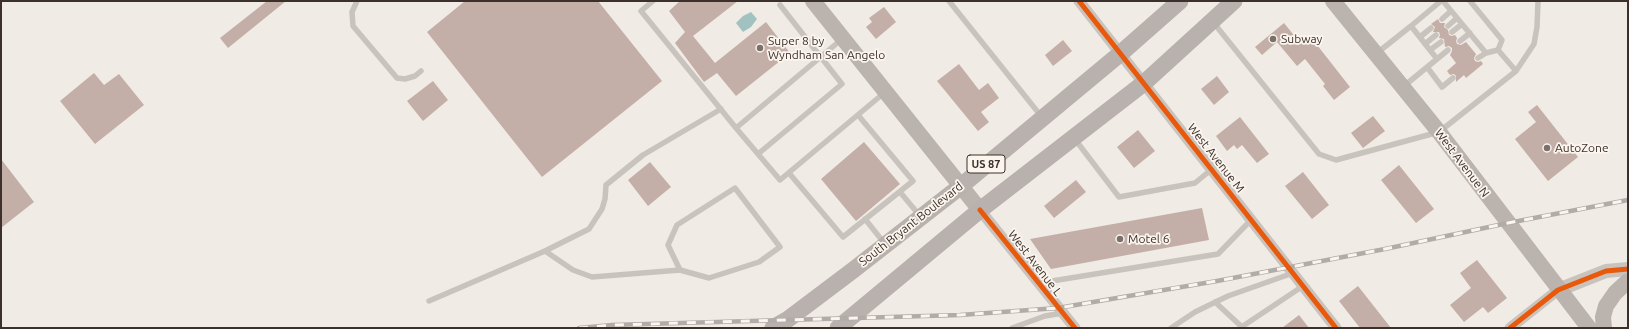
<!DOCTYPE html>
<html>
<head>
<meta charset="utf-8">
<style>
  body { margin:0 }
  #map { position:relative; width:1629px; height:329px; overflow:hidden; background:#f0ebe5; font-family:Ubuntu,sans-serif }
  canvas { display:block }
  .frame { position:absolute; inset:0; border:2px solid #3b302b; pointer-events:none }
</style>
</head>
<body>
<div id="map">
<canvas width="1629" height="329"></canvas>
<div class="frame"></div>
</div>
<script>
const g = document.querySelector('canvas').getContext('2d');
g.lineJoin = 'round';
function fillPath(path, color) { g.fillStyle = color; g.fill(path, 'evenodd'); }
const shape = rows => new Path2D(rows.map(r => 'M' + r).join(''));
function stroke(path, color, width, dash) { g.strokeStyle = color; g.lineWidth = width; g.lineCap = dash ? 'butt' : 'round'; g.setLineDash(dash || []); g.stroke(path); }
function write(font, color, halo, rows, align = 'center') {
  g.font = font + ' Ubuntu,sans-serif'; g.lineWidth = 3.5; g.setLineDash([]); g.textBaseline = 'middle'; g.strokeStyle = halo; g.fillStyle = color; for (const [text, x, y, turn = 0] of rows) {
    g.save(); g.translate(x, y); g.rotate((+turn || 0) * Math.PI / 180); g.textAlign = isNaN(turn) ? turn : align; if (halo) g.strokeText(text, 0, 0); g.fillText(text, 0, 0); g.restore();
  }
}
fillPath(shape([
  [751,12,757,19,751,27,743,32,736,23,743,16]
]), '#a1c2c1');
fillPath(shape([
  [267,1,286,1,228,48,220,38],
  [465,1,598,1,662,81,542,177,427,32],
  [680,1,738,1,693,36,715,63,766,22,790,53,736,96,717,73,704,82,675,43,685,32,669,11],
  [884,7,896,22,876,39,866,27,872,22,869,18],
  [1438,19,1440,23,1445,23,1444,27,1448,30,1449,35,1452,36,1455,35,1457,38,1456,41,1457,44,1461,45,1466,42,1476,54,1474,58,1475,61,1478,62,1481,61,1483,64,1466,78,1464,75,1456,82,1456,76,1454,74,1450,75,1447,71,1456,63,1450,55,1452,51,1452,48,1449,46,1445,47,1444,39,1439,38,1440,35,1439,32,1433,32,1435,27,1431,24],
  [1284,23,1301,44,1310,36,1350,87,1334,100,1323,86,1325,84,1305,59,1297,66,1277,42,1262,55,1255,47],
  [1063,40,1072,51,1053,66,1045,55],
  [959,64,979,90,988,83,999,98,981,112,989,122,978,131,937,81],
  [94,73,104,85,119,74,144,105,95,144,60,101],
  [1217,76,1229,92,1214,105,1201,89],
  [433,81,448,100,423,121,407,101],
  [1537,105,1578,157,1548,181,1515,139,1536,122,1528,112],
  [1373,116,1385,131,1363,148,1351,133],
  [1240,117,1269,154,1257,163,1242,145,1237,149,1234,145,1227,151,1216,136],
  [1138,130,1155,151,1134,168,1117,147],
  [864,142,900,184,856,221,821,179],
  [1,159,34,202,1,228],
  [650,162,671,187,648,206,628,180],
  [1399,165,1434,209,1416,223,1381,180],
  [1303,172,1329,205,1312,219,1285,186],
  [1076,180,1086,192,1054,218,1044,206],
  [1202,208,1209,240,1051,269,1030,239],
  [1477,260,1507,298,1488,313,1483,307,1464,322,1450,305,1471,288,1460,273],
  [1358,286,1391,328,1360,328,1339,301],
  [1299,315,1309,328,1282,328]
]), '#c3afa7');
stroke(shape([
  [357,1,352,12,353,26,397,78,405,79,415,76,421,71],
  [653,1,641,11,736,128,842,39],
  [949,1,1041,116],
  [1443,1,1486,53,1498,50],
  [1470,1,1502,40,1498,50,1516,71],
  [1442,19,1451,11],
  [1213,22,1319,154,1336,160,1439,132,1516,71,1534,44,1537,27,1538,1],
  [1448,26,1457,18],
  [1452,32,1462,24],
  [1420,37,1431,28],
  [1460,41,1470,33],
  [1425,44,1436,35],
  [1430,50,1441,42],
  [1377,53,1411,26],
  [1478,58,1486,53],
  [1437,59,1411,26,1441,1],
  [1427,67,1442,87,1453,78],
  [1404,86,1448,50],
  [736,128,758,154,842,84,780,5],
  [1074,138,1119,197,1195,183,1212,169],
  [758,154,780,180,884,93],
  [789,173,843,237,913,181,858,115],
  [900,192,920,216],
  [865,219,885,244],
  [545,251,573,270,592,277,680,270,709,278,759,262,780,247,735,188,677,225,668,245,680,270],
  [1043,288,1052,281,1218,254,1251,220],
  [429,301,545,251,589,229,602,209,605,199,606,185,643,155,721,109],
  [1215,302,1242,327],
  [1012,328,1045,316,1063,313],
  [1171,328,1195,312,1228,296,1293,273],
  [1240,328,1303,286]
]), '#c9c3be', 5.5);
stroke(shape([
  [1079,1,1336,328],
  [980,210,1075,328],
  [1510,328,1558,290]
]), '#c9c3be', 11);
stroke(shape([
  [1558,290,1606,271,1628,269]
]), '#c9c3be', 14);
stroke(shape([
  [813,1,980,210],
  [1333,1,1439,132,1589,328],
  [1604,328,1603,317,1606,306,1615,293,1628,281]
]), '#bab3ae', 16);
stroke(shape([
  [773,328,787,320,852,271,961,186,1121,53,1180,1],
  [838,328,980,210,1144,83,1234,1]
]), '#b8b1ad', 17);
const rail = shape([
  [579,328,612,325,960,315,1058,308,1217,281,1385,249,1508,223,1628,200]
]);
stroke(rail, '#b1aca8', 4.5);
stroke(rail, '#fbf5ee', 3, [9]);
stroke(shape([
  [1079,1,1336,328],
  [980,210,1075,328],
  [1510,328,1558,290,1606,271,1628,269]
]), '#e8590c', 5);
for (const [x, y, r, color] of [
  [1273,39,4,"#7a716c"],
  [760,48,4,"#7a716c"],
  [1547,148,4,"#7a716c"],
  [1120,239,4,"#7a716c"]
]) { const dot = new Path2D(); dot.arc(x, y, r, 0, 2 * Math.PI); g.fillStyle = color; g.fill(dot); stroke(dot, '#fbf5ee', 1.5); }
for (const [x, y, w] of [
  [986,164,38]
]) { const box = new Path2D(); box.roundRect(x - w / 2, y - 9, w, 18, 3); g.fillStyle = '#fbf5ee'; g.fill(box); stroke(box, '#3b302b', 1); }
write('bold 11px', '#3b302b', null, [
  ["US 87",986,164]
]);
write('12px', '#3b302b', '#fbf5ee', [
  ["Subway",1281,39],
  ["Super 8 by",768,41],
  ["Wyndham San Angelo",768,55],
  ["AutoZone",1555,148],
  ["Motel 6",1128,239]
], 'left');
write('12px', '#3b302b', '#fbf5ee', [
  ["West Avenue M",1216,158,52],
  ["West Avenue N",1462,163,53],
  ["South Bryant Boulevard",911,224,-38],
  ["West Avenue L",1035,263,52]
]);
</script>
</body>
</html>
